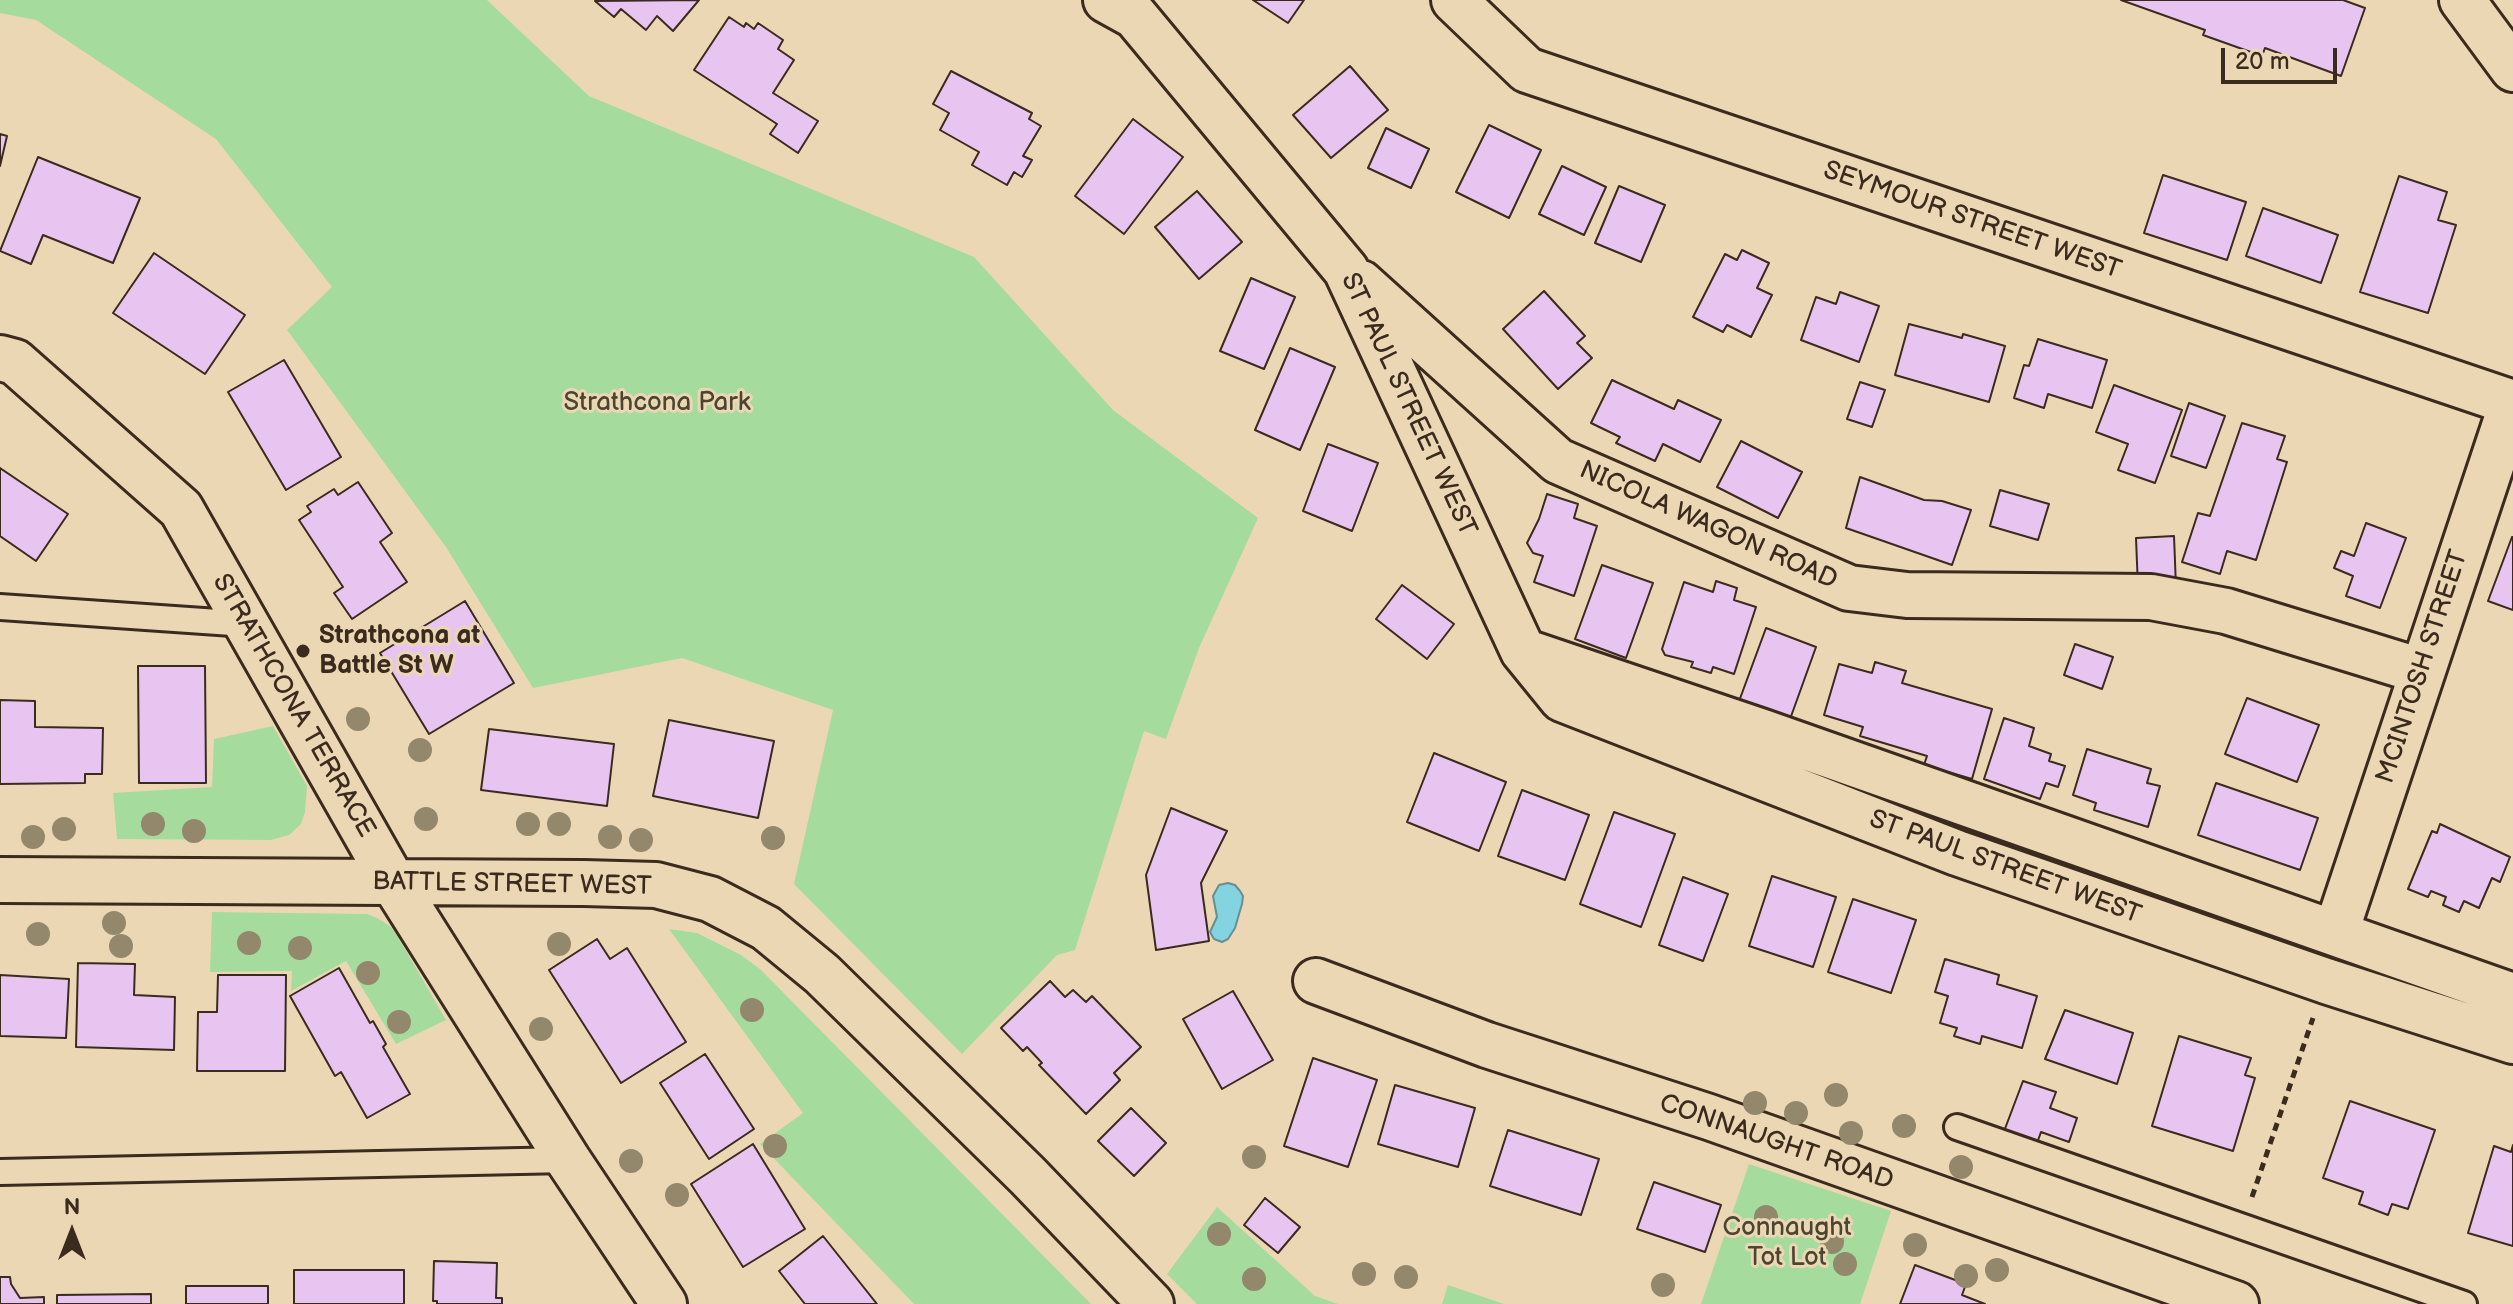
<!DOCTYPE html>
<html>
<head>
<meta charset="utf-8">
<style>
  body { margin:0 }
  #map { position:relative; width:2513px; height:1304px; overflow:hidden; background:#ecd7b5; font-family:"Balsamiq Sans",sans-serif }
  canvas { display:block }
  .north { position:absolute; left:32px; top:1192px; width:80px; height:80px; -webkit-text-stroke:6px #ecd7b5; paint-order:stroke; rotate:0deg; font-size:22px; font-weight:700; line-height:32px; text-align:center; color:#3b2a1e }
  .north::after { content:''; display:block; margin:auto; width:28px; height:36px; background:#3b2a1e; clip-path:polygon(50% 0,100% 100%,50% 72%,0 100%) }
  .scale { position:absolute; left:2221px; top:48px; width:116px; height:36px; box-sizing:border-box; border:4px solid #3b2a1e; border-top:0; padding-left:10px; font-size:24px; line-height:28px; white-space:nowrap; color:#3b2a1e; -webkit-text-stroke:6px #ecd7b5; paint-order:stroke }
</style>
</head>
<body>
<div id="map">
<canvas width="2513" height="1304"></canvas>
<div class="north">N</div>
<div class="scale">20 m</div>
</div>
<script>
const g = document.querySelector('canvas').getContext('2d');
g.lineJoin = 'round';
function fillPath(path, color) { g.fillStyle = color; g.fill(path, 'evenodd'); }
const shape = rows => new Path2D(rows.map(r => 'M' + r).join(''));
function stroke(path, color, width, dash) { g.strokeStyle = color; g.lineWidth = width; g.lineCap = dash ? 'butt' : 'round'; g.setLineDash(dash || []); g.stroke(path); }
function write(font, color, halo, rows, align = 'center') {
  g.font = font + ' "Balsamiq Sans",sans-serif'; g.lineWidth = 6; g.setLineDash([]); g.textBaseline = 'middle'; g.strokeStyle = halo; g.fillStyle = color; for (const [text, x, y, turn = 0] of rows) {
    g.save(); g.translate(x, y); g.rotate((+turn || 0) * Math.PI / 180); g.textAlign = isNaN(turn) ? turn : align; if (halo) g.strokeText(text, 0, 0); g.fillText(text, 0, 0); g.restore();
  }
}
fillPath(shape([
  [0,0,487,0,589,96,974,257,1113,410,1258,518,1199,648,1166,739,1144,731,1075,950,1057,955,962,1054,794,884,833,710,682,658,533,688,446,547,287,330,332,287,216,139,36,20,0,13],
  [273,726,307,786,305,812,301,824,289,835,271,840,117,839,113,793,212,787,214,739],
  [212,912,367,914,379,919,391,927,398,937,446,1020,396,1044,346,961,291,991,292,971,210,972],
  [669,929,697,933,741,955,760,969,1091,1304,914,1304,760,1144,803,1113],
  [1749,1164,1891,1211,1860,1304,1701,1304],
  [1217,1207,1315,1296,1338,1304,1197,1304,1167,1274],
  [1448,1285,1504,1304,1442,1304]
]), '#a6db9e');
const water = shape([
  [1228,883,1235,885,1240,891,1243,896,1242,904,1235,928,1228,939,1222,942,1214,939,1210,932,1217,917,1213,896,1219,885,1228,883]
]);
fillPath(water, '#84d3e1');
stroke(water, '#678f93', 2);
const building = shape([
  [699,0,673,31,657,16,646,30,621,9,614,17,595,1,699,0],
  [1253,0,1304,0,1288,23,1253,0],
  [2121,0,2343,0,2365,8,2341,76,2265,48,2262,56,2203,35,2205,30,2121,0],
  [729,17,744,27,746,23,754,29,758,23,783,40,778,49,794,60,773,93,818,121,798,153,770,134,777,124,694,70,729,17],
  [1350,66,1388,110,1331,158,1293,115,1350,66],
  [951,71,1032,113,1029,119,1041,126,1023,156,1032,160,1022,177,1014,172,1007,185,972,165,979,152,940,130,949,113,933,104,951,71],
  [1133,119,1183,157,1124,234,1075,196,1133,119],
  [1489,125,1541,150,1509,218,1456,192,1489,125],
  [1386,128,1429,149,1411,188,1368,168,1386,128],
  [0,134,7,136,0,166,0,134],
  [38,157,140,198,113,263,43,235,31,264,0,251,38,157],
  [1562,166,1606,187,1584,235,1539,214,1562,166],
  [2163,175,2246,202,2227,260,2144,233,2163,175],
  [2399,176,2447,192,2438,220,2456,225,2428,313,2360,292,2399,176],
  [1619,186,1665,205,1641,262,1595,243,1619,186],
  [1197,191,1242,242,1199,279,1155,227,1197,191],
  [2263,208,2338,235,2321,283,2246,256,2263,208],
  [1742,250,1769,263,1757,288,1772,295,1751,337,1727,325,1723,332,1693,317,1725,254,1737,260,1742,250],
  [154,253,245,315,205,374,113,313,154,253],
  [1251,278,1295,297,1264,369,1220,351,1251,278],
  [1544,291,1585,336,1577,343,1592,358,1558,389,1503,329,1544,291],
  [1840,292,1879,306,1859,362,1801,340,1816,297,1836,304,1840,292],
  [1909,324,1962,338,1963,334,2005,346,1989,402,1895,375,1909,324],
  [2038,339,2107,360,2092,408,2048,394,2044,408,2014,398,2024,365,2029,366,2038,339],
  [1290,348,1335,367,1300,450,1255,430,1290,348],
  [284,360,341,457,286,490,228,392,284,360],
  [1612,380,1674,409,1678,400,1721,420,1700,462,1663,444,1655,461,1616,443,1620,437,1591,423,1612,380],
  [1860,382,1885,390,1872,427,1847,419,1860,382],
  [2114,385,2182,410,2155,483,2118,470,2128,444,2096,432,2114,385],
  [2189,403,2225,416,2206,468,2171,456,2189,403],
  [2242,423,2285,436,2277,459,2287,462,2256,560,2227,551,2220,574,2182,562,2198,513,2210,516,2242,423],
  [1741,441,1802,472,1778,518,1717,487,1741,441],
  [1328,444,1378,463,1352,531,1303,511,1328,444],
  [0,468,68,514,36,561,0,536,0,468],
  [1860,477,1924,500,1942,501,1971,510,1952,565,1846,528,1860,477],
  [358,482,392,533,380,542,407,582,352,619,334,593,343,587,299,520,311,512,307,506,334,489,338,495,358,482],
  [2000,490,2049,504,2038,540,1990,526,2000,490],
  [1547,494,1578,504,1574,518,1597,526,1574,596,1534,582,1543,556,1533,553,1527,543,1539,519,1547,494],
  [2366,523,2406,538,2380,608,2346,596,2353,576,2334,568,2341,551,2354,556,2366,523],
  [2174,536,2176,587,2138,588,2136,538,2174,536],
  [2512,537,2513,537,2513,610,2488,601,2512,537],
  [1602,565,1653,583,1626,658,1575,639,1602,565],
  [1716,581,1737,588,1734,600,1756,607,1734,674,1713,667,1711,673,1691,667,1693,662,1665,655,1662,649,1684,582,1713,592,1716,581],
  [1402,585,1454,624,1427,659,1376,619,1402,585],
  [465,601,514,683,429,734,380,653,465,601],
  [1766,628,1816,647,1789,722,1738,704,1766,628],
  [2075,644,2113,657,2102,689,2064,675,2075,644],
  [1875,662,1906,671,1902,683,1992,709,1972,779,1924,765,1927,756,1860,736,1863,727,1824,715,1839,664,1872,673,1875,662],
  [138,666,205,666,206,783,139,783,138,666],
  [2247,698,2319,725,2297,782,2225,754,2247,698],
  [0,700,35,701,35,727,103,728,102,774,85,774,85,783,0,784,0,700],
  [2004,718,2034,728,2029,746,2051,754,2049,761,2065,766,2058,787,2046,783,2040,799,1984,779,2004,718],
  [669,720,774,741,758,818,653,796,669,720],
  [489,729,614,744,607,806,481,790,489,729],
  [2087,749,2151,769,2147,783,2160,786,2148,827,2094,810,2096,803,2073,795,2087,749],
  [1434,753,1506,782,1479,851,1407,822,1434,753],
  [2216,783,2318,818,2300,870,2198,835,2216,783],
  [1522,790,1589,815,1565,880,1498,856,1522,790],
  [1171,808,1227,831,1201,883,1209,941,1156,950,1146,875,1171,808],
  [1614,812,1675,834,1641,927,1580,904,1614,812],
  [2440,824,2510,857,2500,882,2492,878,2479,908,2464,901,2459,912,2443,905,2446,897,2431,891,2428,897,2408,889,2432,831,2437,833,2440,824],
  [1772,876,1836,897,1813,967,1749,946,1772,876],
  [1683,877,1728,894,1703,961,1659,945,1683,877],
  [1853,899,1916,920,1891,993,1828,972,1853,899],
  [597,939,610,959,627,948,686,1042,621,1083,549,970,597,939],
  [1945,959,1999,975,1997,984,2037,996,2022,1048,1982,1036,1980,1044,1954,1036,1957,1028,1940,1023,1948,996,1935,992,1945,959],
  [78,963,135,964,134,995,175,997,174,1050,76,1047,78,963],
  [339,968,370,1023,373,1021,386,1044,383,1047,410,1094,367,1118,341,1072,335,1076,290,996,339,968],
  [0,975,69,979,66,1038,0,1036,0,975],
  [218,975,286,975,285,1071,197,1071,198,1012,217,1012,218,975],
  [1050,981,1065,997,1073,990,1086,1002,1092,996,1141,1047,1114,1073,1120,1080,1086,1114,1039,1065,1042,1063,1027,1047,1023,1051,1001,1028,1050,981],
  [1233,991,1273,1060,1222,1089,1183,1019,1233,991],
  [2065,1010,2133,1033,2117,1084,2045,1059,2065,1010],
  [2179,1036,2251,1058,2245,1075,2255,1078,2233,1151,2152,1126,2179,1036],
  [705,1054,754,1129,709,1159,660,1083,705,1054],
  [1313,1058,1377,1080,1348,1167,1284,1146,1313,1058],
  [2023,1081,2056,1092,2050,1108,2077,1118,2069,1142,2041,1132,2036,1146,2003,1134,2023,1081],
  [1395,1085,1475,1108,1458,1167,1378,1144,1395,1085],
  [2350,1101,2435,1130,2408,1209,2392,1204,2388,1215,2359,1204,2363,1192,2323,1178,2350,1101],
  [1131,1108,1166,1143,1134,1176,1098,1141,1131,1108],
  [1508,1130,1599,1159,1581,1215,1490,1186,1508,1130],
  [753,1144,805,1229,743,1267,691,1184,753,1144],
  [2513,1145,2513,1246,2468,1233,2494,1146,2511,1152,2513,1145],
  [1654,1182,1721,1205,1705,1252,1637,1229,1654,1182],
  [1265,1198,1300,1227,1278,1253,1244,1225,1265,1198],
  [823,1236,877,1304,805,1304,779,1271,823,1236],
  [434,1261,497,1263,496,1298,502,1298,502,1304,437,1304,437,1301,433,1301,434,1261],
  [1915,1265,1966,1284,1962,1295,1985,1304,1900,1304,1915,1265],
  [294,1270,404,1270,404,1304,294,1304,294,1270],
  [0,1277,10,1277,11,1284,20,1298,44,1297,44,1304,0,1304,0,1277],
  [186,1286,268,1286,268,1304,186,1304,186,1286],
  [151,1294,151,1304,57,1304,57,1295,151,1294]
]);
fillPath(building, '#e8c5f1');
stroke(building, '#3b2a1e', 2);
const service = shape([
  [0,607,247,624],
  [1957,1127,2464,1304],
  [0,1172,568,1160]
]);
const minor = shape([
  [1106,0,1135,16,1346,270,1523,651,1562,699,1957,853,2326,981,2513,1041],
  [1454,0,1527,70,2513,403],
  [1361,283,1558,461,1849,588,1907,595,2151,597,2226,611,2421,671],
  [0,358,15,362,181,509,393,882,568,1160,664,1304],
  [1523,651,1763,732,2513,996],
  [0,880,584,883,656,885,710,899,766,928,822,974,1028,1176,1151,1304],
  [2336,932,2512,403],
  [1316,981,1487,1045,1709,1117,2236,1304]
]);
const secondary = shape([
  [2462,0,2513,69]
]);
stroke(service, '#3b2a1e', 30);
stroke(minor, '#3b2a1e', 50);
stroke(secondary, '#3b2a1e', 50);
stroke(shape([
  [2252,1197,2313,1018]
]), '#3b2a1e', 5, [8, 6]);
stroke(service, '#ecd7b5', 24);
stroke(minor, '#ecd7b5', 44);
stroke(secondary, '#ecd7b5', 44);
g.fillStyle = '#93876c';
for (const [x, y] of [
  [358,719],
  [420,750],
  [426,819],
  [153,824],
  [528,824],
  [559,824],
  [64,829],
  [194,831],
  [33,837],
  [610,837],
  [773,838],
  [641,840],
  [114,923],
  [38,934],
  [249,943],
  [559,944],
  [121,946],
  [300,948],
  [368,973],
  [752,1010],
  [399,1022],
  [541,1029],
  [1836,1095],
  [1755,1103],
  [1796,1113],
  [1904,1126],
  [1851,1133],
  [775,1146],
  [1254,1157],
  [631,1161],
  [1961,1167],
  [677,1195],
  [1766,1217],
  [1219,1234],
  [1832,1242],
  [1915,1245],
  [1845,1264],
  [1997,1270],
  [1364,1274],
  [1966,1276],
  [1406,1277],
  [1254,1279],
  [1663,1285]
]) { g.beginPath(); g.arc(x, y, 12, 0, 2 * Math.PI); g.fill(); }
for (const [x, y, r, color] of [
  [303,651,8,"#3b2a1e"]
]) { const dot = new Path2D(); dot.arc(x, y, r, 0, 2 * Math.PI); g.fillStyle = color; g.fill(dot); stroke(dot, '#ecd7b5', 3); }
write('26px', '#3b2a1e', '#ecd7b5', [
  ["SEYMOUR STREET WEST",1972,221,19],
  ["ST PAUL STREET WEST",1408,405,65],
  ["NICOLA WAGON ROAD",1708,526,24],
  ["MCINTOSH STREET",2423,667,-72],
  ["STRATHCONA TERRACE",293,706,60],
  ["ST PAUL STREET WEST",2005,868,20],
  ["BATTLE STREET WEST",512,885,1],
  ["CONNAUGHT ROAD",1776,1143,19]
]);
write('26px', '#4b4531', '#ecd7b5', [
  ["Strathcona Park",657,403],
  ["Connaught",1787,1228],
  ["Tot Lot",1787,1258]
]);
write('bold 26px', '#3b2a1e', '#ecd7b5', [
  ["Strathcona at",319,636],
  ["Battle St W",319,666]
], 'left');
</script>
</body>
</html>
